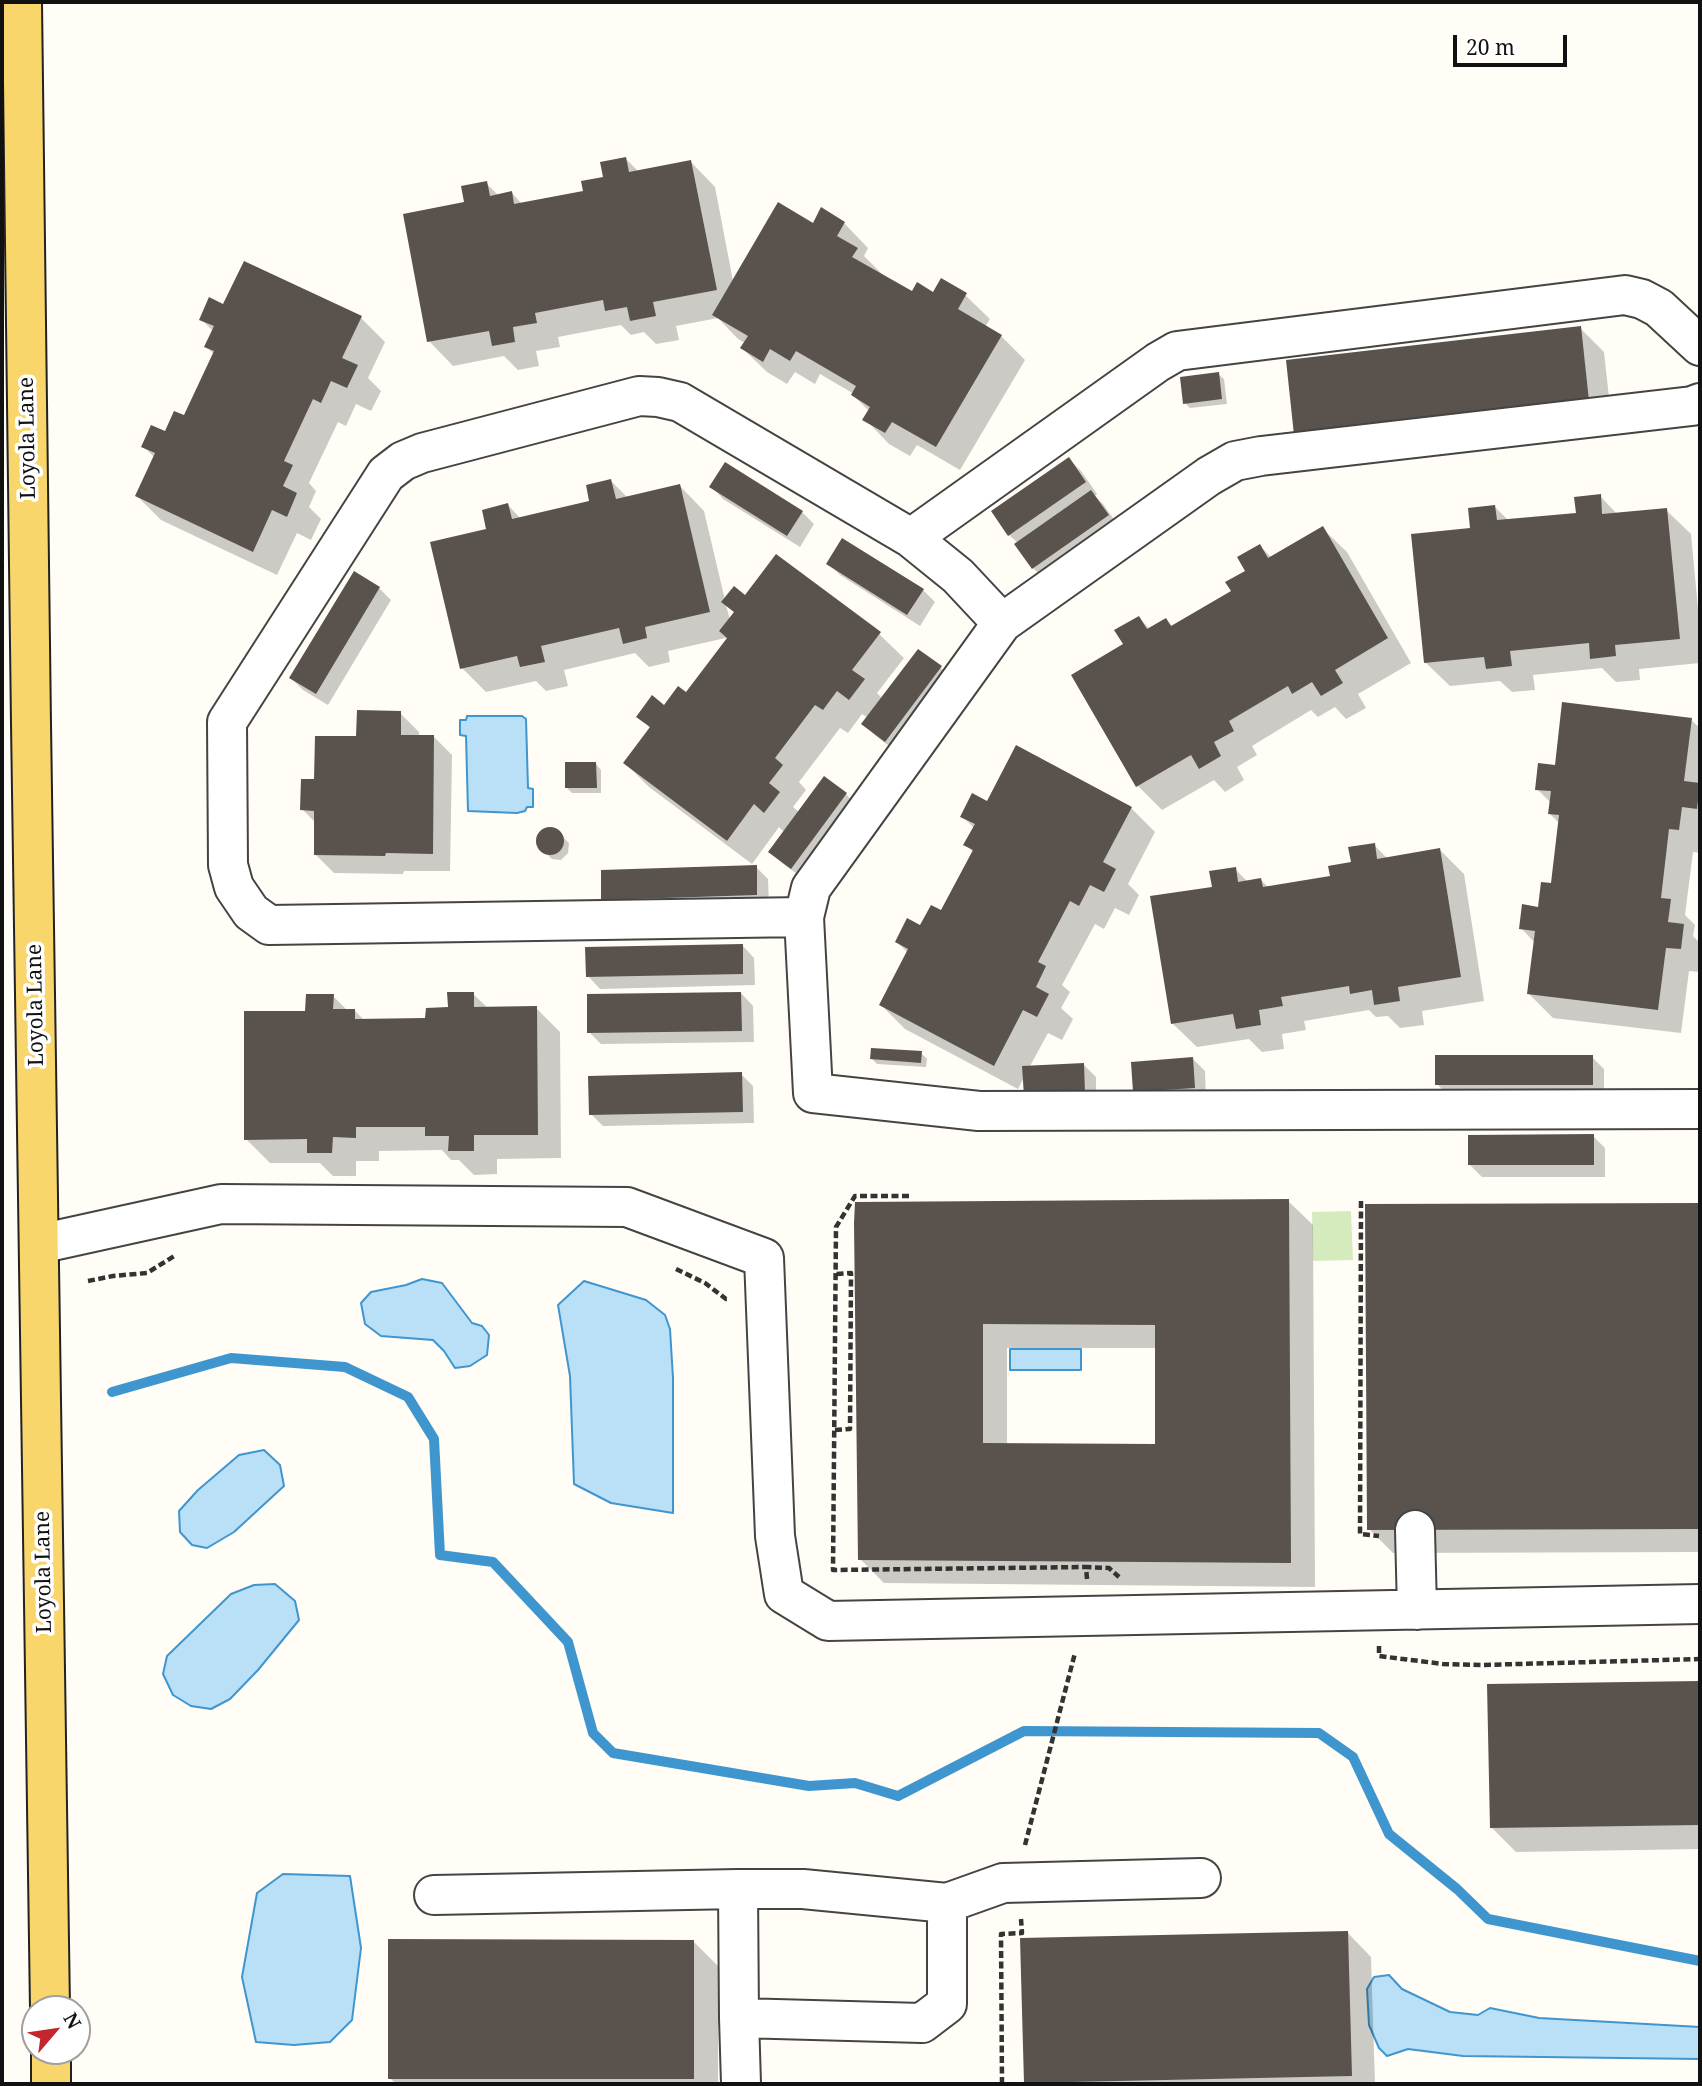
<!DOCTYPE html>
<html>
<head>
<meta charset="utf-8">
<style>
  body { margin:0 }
  #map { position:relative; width:1702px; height:2086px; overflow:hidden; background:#fffdf5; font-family:"Noto Serif",serif }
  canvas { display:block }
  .frame { position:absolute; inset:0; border:4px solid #111; pointer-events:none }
  .north { position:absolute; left:21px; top:1995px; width:70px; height:70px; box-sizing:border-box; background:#fff; border:2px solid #a0a0a0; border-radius:50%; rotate:61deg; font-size:19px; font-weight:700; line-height:28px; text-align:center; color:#111 }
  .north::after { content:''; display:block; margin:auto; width:24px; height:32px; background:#c4262e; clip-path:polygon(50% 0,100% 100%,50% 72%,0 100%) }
  .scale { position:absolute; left:1453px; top:35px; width:114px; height:32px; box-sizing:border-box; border:4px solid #111; border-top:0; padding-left:9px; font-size:21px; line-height:24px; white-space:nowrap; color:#111; -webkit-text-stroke:5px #fff; paint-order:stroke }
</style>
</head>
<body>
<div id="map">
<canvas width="1702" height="2086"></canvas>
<div class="frame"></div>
<div class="north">N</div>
<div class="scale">20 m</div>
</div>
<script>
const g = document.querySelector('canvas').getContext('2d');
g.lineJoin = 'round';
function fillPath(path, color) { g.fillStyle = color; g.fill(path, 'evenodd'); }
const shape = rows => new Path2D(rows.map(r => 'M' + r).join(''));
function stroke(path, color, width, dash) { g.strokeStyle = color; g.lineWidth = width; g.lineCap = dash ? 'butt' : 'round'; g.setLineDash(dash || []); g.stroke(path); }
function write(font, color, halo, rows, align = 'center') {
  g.font = font + ' "Noto Serif",serif'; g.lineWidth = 7; g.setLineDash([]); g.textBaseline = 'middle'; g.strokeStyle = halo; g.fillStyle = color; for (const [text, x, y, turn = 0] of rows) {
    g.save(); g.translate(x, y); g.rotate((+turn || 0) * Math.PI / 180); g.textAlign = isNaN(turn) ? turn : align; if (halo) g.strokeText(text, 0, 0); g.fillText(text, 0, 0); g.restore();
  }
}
fillPath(shape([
  [1351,1211,1353,1260,1313,1261,1312,1212]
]), '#d5ebbd');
const water = shape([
  [467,716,522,716,526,719,528,788,533,789,533,807,527,807,525,811,517,813,468,811,466,736,460,735,460,720,466,720,467,716],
  [422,1279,442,1283,472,1323,482,1326,489,1335,487,1355,470,1366,455,1368,444,1351,433,1340,381,1336,365,1324,361,1303,371,1292,406,1285,422,1279],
  [584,1281,646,1300,665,1315,670,1329,673,1378,673,1513,611,1503,574,1484,570,1376,558,1305,584,1281],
  [1010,1349,1081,1349,1081,1370,1010,1370,1010,1349],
  [264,1450,280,1465,284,1486,234,1532,207,1548,192,1545,180,1532,179,1511,198,1490,239,1455,264,1450],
  [275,1584,295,1601,299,1620,258,1670,230,1699,211,1709,191,1706,173,1695,163,1674,167,1656,231,1594,254,1585,275,1584],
  [283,1874,350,1876,361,1948,352,2020,330,2042,294,2045,256,2042,242,1977,257,1893,283,1874],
  [1389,1975,1402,1989,1450,2012,1478,2015,1490,2008,1539,2018,1700,2027,1700,2059,1463,2056,1408,2049,1387,2056,1379,2048,1369,2025,1367,1989,1374,1977,1389,1975]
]);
fillPath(water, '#b9e0f7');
stroke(water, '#3f96cf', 2);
fillPath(shape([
  [626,159,639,172,691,162,715,187,733,281,813,225,844,223,868,248,864,256,881,273,880,275,912,294,965,295,990,319,985,327,1001,336,1025,360,960,470,917,445,910,456,889,444,865,419,869,411,853,395,854,394,820,374,815,384,795,372,787,384,767,372,742,348,745,343,738,339,718,318,676,326,679,340,656,344,644,332,631,335,621,325,558,337,560,347,536,351,539,366,518,370,504,356,453,366,429,341,466,204,486,183,499,196,512,193,522,204,585,192,605,178],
  [224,306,361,318,385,342,368,378,381,391,371,411,356,404,346,426,338,422,309,483,316,491,309,507,321,519,311,540,297,533,277,575,161,520,137,496,155,458,143,446,166,434,184,417,214,354,206,347,213,331,201,319],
  [1580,328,1604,352,1612,425,1320,458],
  [1218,374,1224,379,1227,404,1190,408,1185,403],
  [1069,459,1081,471,1097,494,1095,496,1103,504,1120,528,1045,580,1033,568,1018,543,1009,535],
  [611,481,628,498,680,486,704,511,725,600,745,597,879,634,904,658,877,693,883,699,940,667,953,680,898,753,876,736,864,724,868,718,862,714,848,733,840,728,799,782,806,790,793,807,799,812,824,778,846,794,858,807,804,879,782,863,770,851,784,832,779,827,752,864,649,787,625,763,651,729,639,716,664,707,687,694,730,637,668,651,670,662,649,667,635,653,564,670,568,686,546,691,536,681,486,692,462,668,489,530,508,505,521,519,591,502],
  [726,605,735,613,730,620],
  [711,486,802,512,814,524,800,547,723,499],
  [1600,496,1618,515,1666,510,1691,534,1700,630,1700,663,1639,669,1640,680,1616,682,1602,668,1533,675,1535,690,1512,692,1500,681,1450,686,1425,662,1472,530,1495,507,1509,521,1577,514],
  [1322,528,1347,552,1411,663,1358,694,1366,708,1346,719,1335,707,1318,717,1311,710,1252,746,1257,755,1237,767,1244,780,1225,792,1214,780,1162,810,1138,786,1073,676,1125,645,1139,618,1150,629,1166,620,1173,627,1233,592,1247,571,1260,546,1272,558],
  [828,563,923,590,935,602,920,626,840,575],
  [379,588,391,600,328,705,303,690,291,678],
  [400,713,419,732,419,737,434,737,452,755,450,871,404,871,403,874,334,873,315,854,316,823,302,809,316,780,358,738],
  [1691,720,1700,728,1700,853,1693,852,1685,915,1695,925,1693,936,1700,943,1700,972,1689,971,1681,1033,1553,1018,1529,994,1535,943,1521,928,1540,909,1552,885,1560,824,1550,814,1551,803,1537,789,1557,767],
  [596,764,601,770,601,793,572,793,567,788],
  [988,803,1131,808,1155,832,1128,884,1139,895,1129,915,1115,908,1104,929,1095,924,1062,985,1070,992,1061,1008,1073,1019,1062,1040,1048,1033,1029,1068,1084,1065,1096,1077,1096,1105,1024,1077,1018,1089,905,1029,881,1005,908,953,897,942,921,928,941,912,973,852,966,845,974,828,962,816],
  [547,829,555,829,569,843,568,853,561,860,552,859,538,845,539,836],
  [1374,845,1388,859,1440,850,1464,874,1484,1001,1422,1011,1424,1025,1400,1028,1388,1016,1376,1017,1369,1010,1304,1021,1306,1030,1282,1034,1284,1049,1262,1052,1249,1039,1197,1047,1172,1023,1214,888,1235,869,1248,882,1261,880,1269,888,1332,877,1353,864],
  [756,867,768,879,769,907,615,911,603,899],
  [742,945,754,958,755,985,600,989,588,976],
  [741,993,753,1006,754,1042,601,1044,589,1032],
  [473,994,488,1008,536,1008,560,1032,561,1158,497,1159,497,1174,474,1175,459,1160,451,1160,442,1150,379,1151,379,1161,356,1161,356,1176,333,1176,320,1163,270,1163,246,1139,307,1012,333,996,348,1011,355,1011,365,1021,427,1020],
  [921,1053,927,1059,926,1067,877,1064,871,1058],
  [1592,1057,1604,1069,1604,1097,1449,1096,1437,1084],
  [1193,1059,1205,1071,1206,1100,1135,1092],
  [741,1074,753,1086,754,1123,603,1126,591,1114],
  [1593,1136,1605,1148,1605,1177,1482,1177,1469,1164],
  [1288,1201,1313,1225,1315,1587,884,1583,860,1559,857,1204],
  [1007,1348,1157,1348,1156,1445,1007,1445],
  [1700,1205,1700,1552,1393,1553,1369,1529,1367,1206],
  [1700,1682,1700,1849,1516,1852,1492,1828,1489,1685],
  [1347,1932,1371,1957,1375,2084,1028,2084,1026,2082],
  [693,1941,718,1966,718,2084,396,2084,390,2078]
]), '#0003');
stroke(shape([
  [112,1392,231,1358,345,1367,408,1397,434,1439,440,1555,493,1562,568,1642,593,1733,613,1753,809,1786,855,1783,898,1796,1024,1731,1319,1733,1353,1757,1389,1834,1457,1889,1488,1919,1700,1961]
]), '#3f96cf', 10);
fillPath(shape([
  [626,157,629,172,691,160,717,290,653,302,656,316,630,321,627,307,605,311,603,300,535,313,537,323,513,327,515,342,492,346,489,331,427,342,403,214,464,202,461,186,487,181,490,196,512,191,514,204,583,191,581,181,603,177,600,162],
  [778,202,813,223,821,207,845,222,837,236,858,248,852,257,912,291,917,282,933,292,941,278,967,293,958,309,1002,335,936,447,892,422,885,433,862,420,870,407,851,395,856,386,796,351,790,361,770,349,763,362,740,348,748,336,712,315],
  [244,261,362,316,342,358,358,365,347,388,331,381,321,403,313,399,284,461,293,465,283,486,297,493,287,517,272,510,253,552,135,496,155,453,141,447,151,425,165,431,174,411,184,415,214,351,204,347,214,326,199,320,209,297,223,304],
  [1581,326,1589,401,1294,435,1286,360],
  [1219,372,1222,399,1183,404,1180,377],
  [1069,457,1086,482,1008,536,991,511],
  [725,462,803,511,787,536,709,487],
  [611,479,616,499,680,484,710,612,645,627,647,638,623,644,619,628,541,646,545,662,520,667,517,656,460,669,430,542,486,529,482,510,508,503,512,519,589,501,586,485],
  [1091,490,1109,515,1032,569,1014,544],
  [1601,494,1602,514,1667,508,1680,639,1615,645,1616,656,1590,659,1589,643,1510,651,1512,666,1486,669,1484,657,1424,663,1411,534,1470,528,1468,508,1495,505,1497,520,1576,513,1574,497],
  [1323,526,1388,638,1335,670,1343,683,1321,696,1312,682,1292,694,1288,686,1229,721,1234,731,1214,742,1221,756,1199,769,1191,755,1136,787,1071,675,1123,644,1114,630,1139,616,1147,629,1166,618,1171,626,1231,591,1225,582,1245,571,1237,557,1260,544,1268,558],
  [842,538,924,589,907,615,826,564],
  [776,554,881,632,852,670,865,679,849,700,837,691,823,710,815,705,775,758,783,765,769,783,780,792,764,813,754,804,727,841,623,763,650,727,636,717,652,695,664,705,678,686,686,692,727,638,719,631,734,612,721,602,734,586,745,595],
  [354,571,380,587,316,694,289,678],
  [918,649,942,666,885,742,861,724],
  [1562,702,1692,718,1684,781,1700,783,1697,809,1682,807,1679,830,1669,829,1661,898,1671,899,1668,922,1684,924,1681,949,1666,948,1658,1010,1527,994,1535,931,1519,929,1522,904,1538,907,1541,882,1551,883,1559,815,1548,814,1551,791,1535,790,1538,763,1555,765],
  [357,710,401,711,401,735,434,735,433,854,386,853,385,856,314,855,314,811,300,810,301,779,314,779,315,736,356,736],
  [1016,745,1132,807,1103,862,1116,869,1104,892,1090,885,1079,906,1070,901,1038,962,1046,966,1036,987,1049,994,1037,1017,1023,1010,994,1066,879,1005,908,949,895,942,907,918,920,925,931,905,941,910,973,850,963,845,975,824,960,817,972,793,987,801],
  [565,762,596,762,597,788,565,788],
  [824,776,847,793,791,869,768,852],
  '536 841a14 14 0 1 1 28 0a14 14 0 1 1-28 0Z',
  [1375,843,1377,859,1440,848,1461,977,1398,987,1400,1001,1374,1005,1372,990,1350,994,1349,986,1281,997,1283,1006,1259,1010,1261,1025,1236,1029,1233,1014,1171,1024,1150,896,1212,887,1209,871,1236,867,1238,882,1261,878,1263,887,1330,876,1328,866,1351,862,1348,847],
  [757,865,757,895,601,900,601,870],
  [743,944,743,974,586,977,585,947],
  [447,992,474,992,474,1007,537,1006,538,1135,474,1135,474,1151,448,1151,449,1136,425,1136,425,1127,356,1127,356,1138,333,1137,332,1153,307,1153,307,1139,244,1140,244,1011,305,1011,306,994,334,994,333,1009,355,1009,355,1019,425,1018,426,1008,448,1007],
  [741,992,742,1031,587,1033,587,994],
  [871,1048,922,1051,921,1063,870,1059],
  [1435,1055,1593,1055,1593,1085,1435,1085],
  [1193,1057,1195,1088,1133,1092,1131,1062],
  [1084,1063,1085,1093,1024,1096,1022,1066],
  [742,1072,743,1112,589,1115,588,1076],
  [1594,1134,1594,1165,1468,1165,1468,1135],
  [1289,1199,1291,1563,858,1560,854,1223,855,1202],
  [983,1324,1155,1325,1155,1444,983,1443],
  [1700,1203,1700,1529,1367,1530,1365,1204],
  [1700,1681,1700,1825,1490,1828,1487,1684],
  [1348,1931,1352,2076,1024,2083,1020,1938],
  [388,1939,694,1940,694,2079,388,2079]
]), '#5a524d');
const minor = shape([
  [1700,403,1692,406,1261,456,1235,461,1209,476,1002,623,811,888,804,917,813,1093,979,1111,1700,1109],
  [911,538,1158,362,1177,351,1625,295,1642,299,1659,308,1700,346],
  [804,917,269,925,251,912,234,887,228,865,227,722,386,474,403,461,422,453,639,396,658,397,680,402,911,538,958,576,1002,623],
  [39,1244,221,1204,627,1207,764,1258,775,1536,784,1594,828,1621,1700,1604],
  [1415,1530,1417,1610],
  [434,1895,738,1889],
  [947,1903,1003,1883,1201,1878],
  [739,2018,922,2023,947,2004,947,1903,803,1889,738,1889,739,2018,741,2084]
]);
const major = shape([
  [22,2,31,724,50,2009],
  [51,2051,51,2084]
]);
stroke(minor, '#444', 42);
stroke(major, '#222', 42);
stroke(shape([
  [909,1196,855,1196,836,1227,833,1570,1086,1567],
  [1361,1201,1360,1534,1379,1536],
  [676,1269,705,1283,726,1299,729,1299],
  [88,1281,113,1276,147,1273,176,1255],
  [835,1430,850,1429,851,1273,836,1274],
  [1087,1579,1086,1567,1109,1568,1119,1577],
  [1379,1646,1379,1656,1443,1664,1482,1665,1700,1659],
  [1025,1845,1075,1653],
  [1002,2084,1001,1934,1022,1933,1021,1919]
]), '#333', 4.5, [7, 3.5]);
stroke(minor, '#fff', 38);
stroke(major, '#f9d66b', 38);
write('21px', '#111', '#fff', [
  ["Loyola Lane",28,438,-91],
  ["Loyola Lane",36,1005,-91],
  ["Loyola Lane",44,1572,-91]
]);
</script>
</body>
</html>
